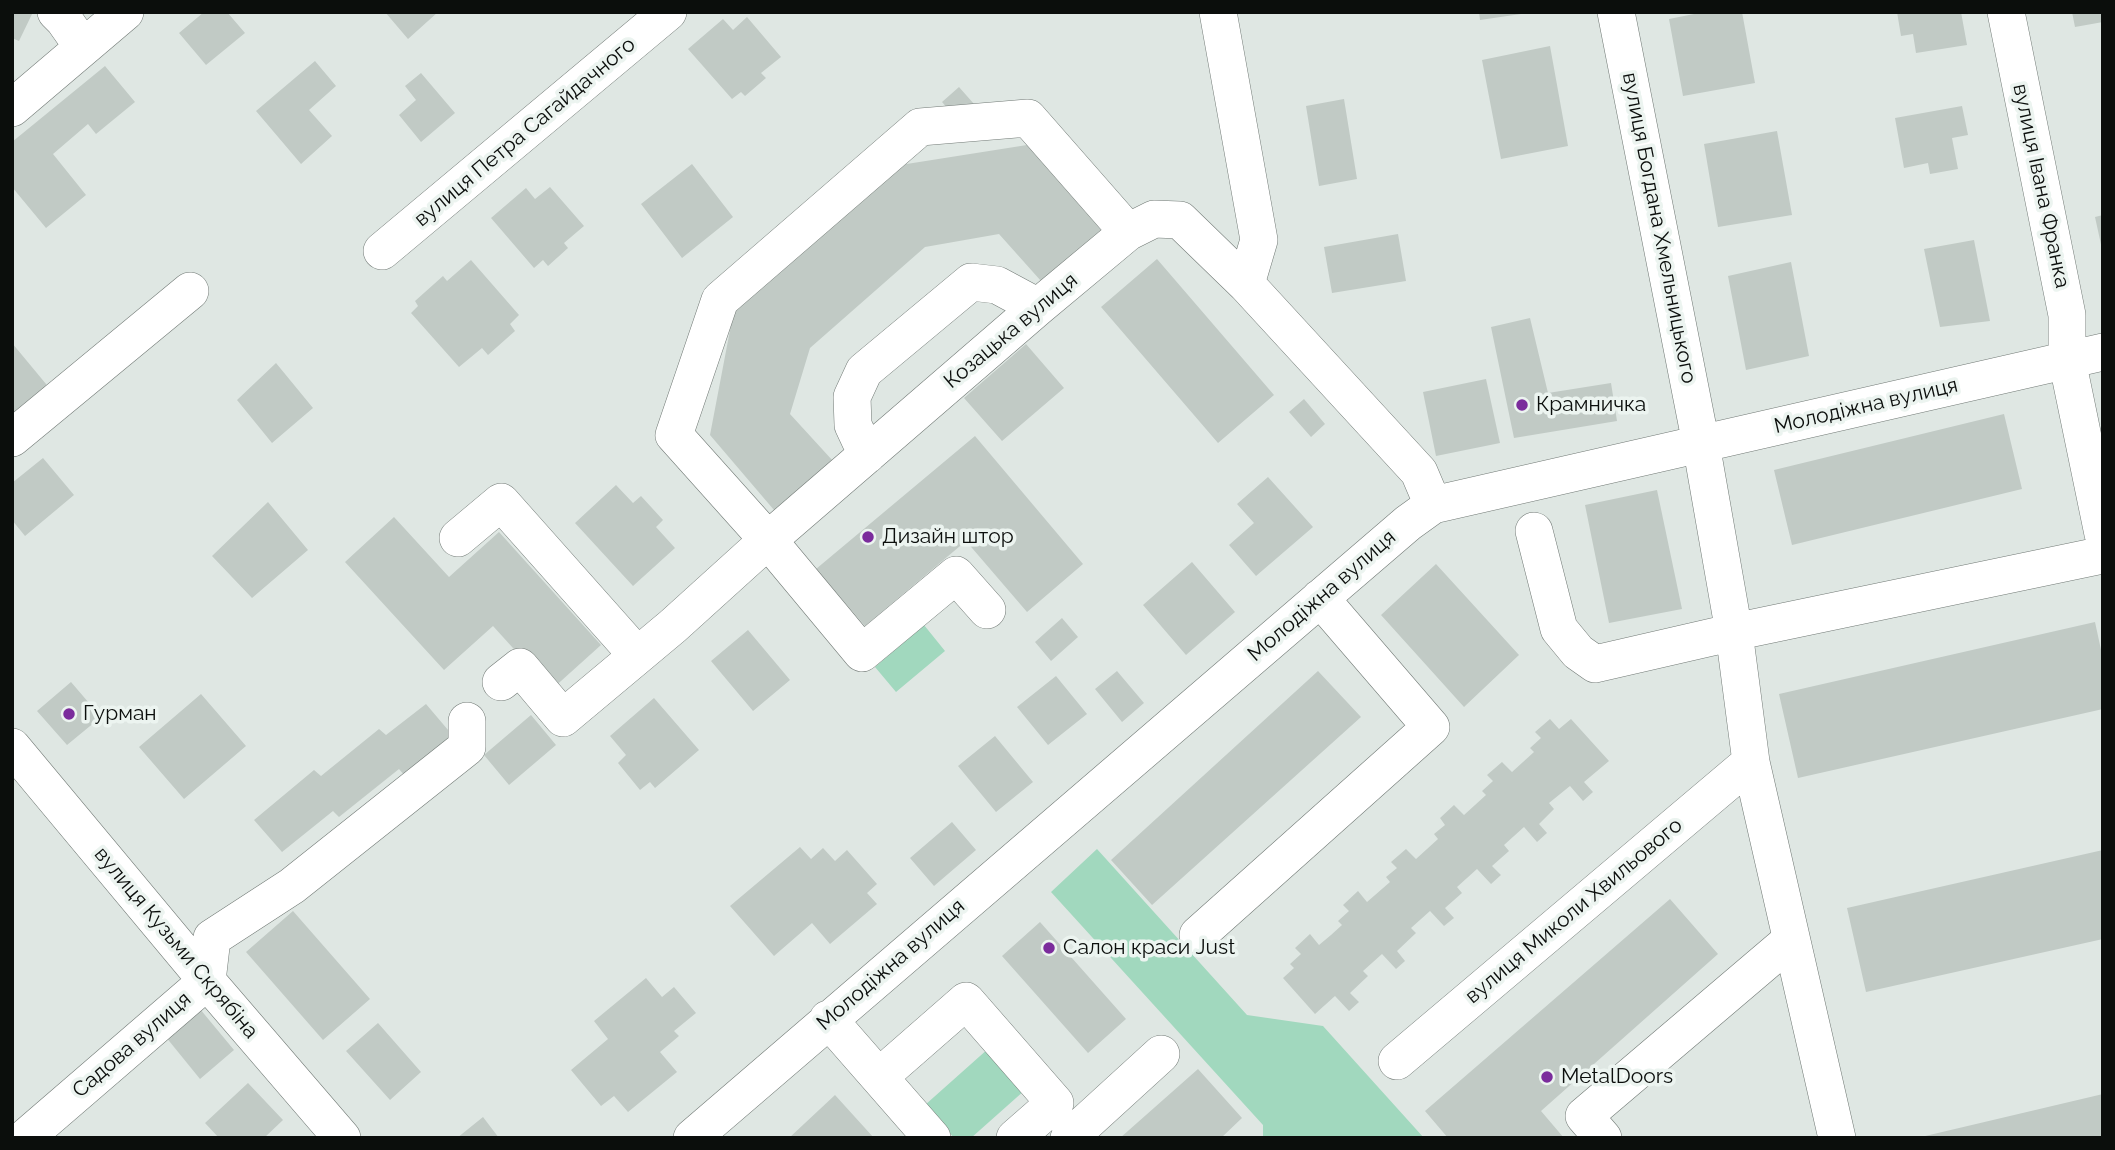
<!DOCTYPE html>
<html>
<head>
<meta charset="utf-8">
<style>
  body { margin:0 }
  #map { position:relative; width:2115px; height:1150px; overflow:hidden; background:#dfe7e3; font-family:Raleway,sans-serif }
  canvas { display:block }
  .frame { position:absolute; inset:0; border:14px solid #0b0e0c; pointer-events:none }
</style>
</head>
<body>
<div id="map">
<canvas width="2115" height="1150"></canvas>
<div class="frame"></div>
</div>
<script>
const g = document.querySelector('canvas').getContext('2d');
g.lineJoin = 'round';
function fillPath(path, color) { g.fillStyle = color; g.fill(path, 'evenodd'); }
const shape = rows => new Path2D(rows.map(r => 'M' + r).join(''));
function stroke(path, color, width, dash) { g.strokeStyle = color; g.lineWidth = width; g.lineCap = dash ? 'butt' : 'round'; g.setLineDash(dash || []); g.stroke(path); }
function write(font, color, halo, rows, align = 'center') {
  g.font = font + ' Raleway,sans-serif'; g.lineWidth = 7; g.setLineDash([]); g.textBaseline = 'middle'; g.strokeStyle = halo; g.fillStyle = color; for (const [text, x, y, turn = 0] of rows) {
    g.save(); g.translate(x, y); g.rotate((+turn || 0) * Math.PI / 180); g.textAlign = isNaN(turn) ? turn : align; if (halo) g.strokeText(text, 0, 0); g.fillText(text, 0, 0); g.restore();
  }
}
fillPath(shape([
  [924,625,945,651,896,692,875,667],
  [1097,849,1247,1015,1323,1026,1424,1138,1263,1138,1263,1125,1051,892],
  [989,1048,1025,1090,971,1138,954,1138,925,1105]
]), '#a1d8be');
fillPath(shape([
  [12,12,33,12,19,41,12,38],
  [204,12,227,12,245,33,206,65,179,33],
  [385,12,438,12,408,39],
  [1479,12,1521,12,1521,14,1480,20],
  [1704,12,1742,12,1755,83,1683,96,1669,19],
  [1897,12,1961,12,1967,45,1916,53,1913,34,1901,36],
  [2072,12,2103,12,2103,22,2075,27],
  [747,17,781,57,761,73,766,78,745,96,741,92,732,99,688,49,723,19,733,30],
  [1550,46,1568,146,1501,159,1482,60],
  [315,61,336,86,309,110,332,136,301,164,256,111],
  [105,66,135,102,96,134,88,124,53,154,86,195,46,228,12,187,12,142],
  [421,73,455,113,421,142,399,115,416,100,405,86],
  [959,87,974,104,956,118,942,102],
  [1344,99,1357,179,1319,186,1306,106],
  [1962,106,1968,135,1952,138,1958,169,1930,174,1928,163,1904,168,1895,118],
  [1777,131,1792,215,1718,227,1704,144],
  [1027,145,1102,231,1041,281,999,234,925,247,810,348,790,414,833,461,774,510,710,435,735,304,894,166],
  [692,164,733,217,682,258,641,204],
  [550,187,584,226,564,243,568,248,548,266,543,260,534,268,491,218,526,188,535,199],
  [2103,215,2103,248,2102,249,2095,217],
  [1398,234,1406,281,1332,293,1324,247],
  [1974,240,1990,321,1940,327,1924,249],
  [1157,259,1274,395,1218,443,1101,307],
  [471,260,519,315,510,324,515,331,488,355,482,348,459,367,411,313,418,306,415,301,443,276,447,281],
  [1791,262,1809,356,1746,370,1728,276],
  [1530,318,1548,393,1611,383,1617,421,1514,438,1491,327],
  [12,343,51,390,12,422],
  [1026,344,1064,388,1002,441,964,398],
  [276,363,313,408,272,443,237,400],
  [1486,379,1500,443,1436,456,1423,392],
  [1304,399,1325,424,1311,437,1289,412],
  [2004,414,2022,489,1792,545,1774,470],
  [975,436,1083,564,1027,612,966,541,865,626,816,569],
  [43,458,74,495,25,536,12,520,12,483],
  [1268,477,1313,527,1256,576,1229,545,1254,523,1237,504],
  [616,485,633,503,641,496,663,520,656,527,675,548,633,586,575,523],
  [1657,490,1682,609,1609,623,1585,505],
  [268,502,308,550,252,598,212,556],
  [394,517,449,577,499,532,601,645,551,690,493,626,444,670,345,562],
  [1192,562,1235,612,1186,655,1143,605],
  [1436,564,1519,655,1464,707,1381,615],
  [1062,618,1078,637,1051,661,1035,642],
  [2095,622,2103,659,2103,709,1798,778,1779,694],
  [748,630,790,680,753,711,711,661],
  [1117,671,1144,703,1122,722,1095,689],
  [1318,671,1361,717,1152,905,1111,860],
  [1056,676,1087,714,1048,745,1017,707],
  [71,682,101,717,67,745,37,711],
  [201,694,246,746,184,799,139,747],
  [654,698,699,750,655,788,650,782,640,790,618,763,626,755,610,736],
  [426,704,454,737,405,776,399,769,339,817,333,811,282,852,254,820,314,770,321,776,379,729,386,735],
  [531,715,556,745,509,785,484,755],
  [1550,719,1559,729,1571,719,1609,761,1584,782,1593,792,1583,801,1570,786,1549,803,1554,809,1539,824,1547,833,1537,842,1524,827,1504,845,1509,851,1492,866,1501,875,1491,884,1477,869,1457,887,1462,893,1445,908,1454,918,1444,926,1430,911,1411,928,1416,933,1397,951,1405,961,1396,969,1382,954,1363,971,1368,976,1350,993,1359,1002,1349,1011,1335,996,1315,1014,1283,978,1294,968,1290,964,1301,954,1295,948,1310,934,1319,945,1331,935,1342,925,1338,921,1349,911,1343,905,1358,891,1367,902,1390,882,1386,877,1397,868,1391,862,1406,849,1416,859,1438,839,1434,834,1445,825,1440,818,1454,805,1464,815,1486,795,1482,791,1493,781,1487,775,1502,762,1512,772,1534,752,1530,748,1541,738,1535,732],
  [995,736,1033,782,996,812,958,766],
  [952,822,976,850,934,886,910,858],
  [800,847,811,859,823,848,835,861,847,850,877,884,867,893,877,904,830,944,812,923,774,956,730,906],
  [2103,850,2103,939,1866,992,1847,908],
  [1670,899,1718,954,1541,1111,1564,1138,1448,1138,1425,1111],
  [293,911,370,999,323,1040,246,952],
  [1040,922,1126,1019,1088,1053,1002,956],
  [646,978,662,997,674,987,696,1013,674,1031,679,1036,660,1052,677,1072,628,1112,614,1096,601,1106,571,1070,608,1039,594,1021],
  [195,1003,234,1050,200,1079,161,1031],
  [378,1023,421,1072,390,1100,346,1051],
  [1198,1069,1242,1118,1221,1138,1120,1138],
  [248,1083,283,1120,264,1138,219,1138,205,1123],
  [2103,1094,2103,1138,1922,1138,1921,1137],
  [835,1095,874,1138,789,1138],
  [483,1117,499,1138,457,1138]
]), '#c1cac5');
const minor = shape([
  [56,12,64,20,83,47],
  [1218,12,1259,240,1246,284],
  [1616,12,1701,444,1734,632,1751,762,1837,1138],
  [2006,12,2067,315,2067,360,2103,534],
  [12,108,125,12],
  [382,251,668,12],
  [12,438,190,291],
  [867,455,853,425,852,397,864,371,971,282,997,285,1038,307],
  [1534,531,1559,629,1578,652,1595,664,1734,632,2103,555],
  [458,538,501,502,637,655],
  [987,610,956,575,862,653,768,540,674,435,720,300,920,127,1028,118,1128,232],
  [501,682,520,667,563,718,673,626,768,540,1038,307,1128,232,1154,219,1180,220,1246,284,1419,472,1433,505],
  [12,747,207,981,342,1138],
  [1198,935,1431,727,1320,598],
  [828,1019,932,1138],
  [1397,1061,1751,762],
  [879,1077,966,1001,1055,1103,1015,1138],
  [25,1138,207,981,212,938,292,886,467,747,467,721],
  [692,1138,1408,523,1433,505,2103,352],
  [1069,1138,1161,1054],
  [1603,1138,1584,1116,1791,940]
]);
stroke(minor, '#727a76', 38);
stroke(minor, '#fff', 37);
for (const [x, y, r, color] of [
  [1522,405,7,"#7b2c9c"],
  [868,537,7,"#7b2c9c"],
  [69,714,7,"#7b2c9c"],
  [1049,948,7,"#7b2c9c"],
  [1547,1077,7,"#7b2c9c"]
]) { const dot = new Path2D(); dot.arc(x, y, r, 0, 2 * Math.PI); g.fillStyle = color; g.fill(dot); stroke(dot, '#ecf4f0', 2.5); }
write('21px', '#0b0e0c', '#ecf4f0', [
  ["вулиця Петра Сагайдачного",525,132,-40],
  ["вулиця Івана Франка",2041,186,78],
  ["вулиця Богдана Хмельницького",1659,228,79],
  ["Козацька вулиця",1011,331,-40],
  ["Молодіжна вулиця",1866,406,-13],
  ["Молодіжна вулиця",1322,596,-41],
  ["вулиця Миколи Хвильового",1574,911,-40],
  ["вулиця Кузьми Скрябіна",176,943,50],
  ["Молодіжна вулиця",891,965,-41],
  ["Садова вулиця",132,1045,-41]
]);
write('21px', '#0b0e0c', '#ecf4f0', [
  ["Крамничка",1536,405],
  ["Дизайн штор",882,537],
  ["Гурман",83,714],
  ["Салон краси Just",1063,948],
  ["MetalDoors",1561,1077]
], 'left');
</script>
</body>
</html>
